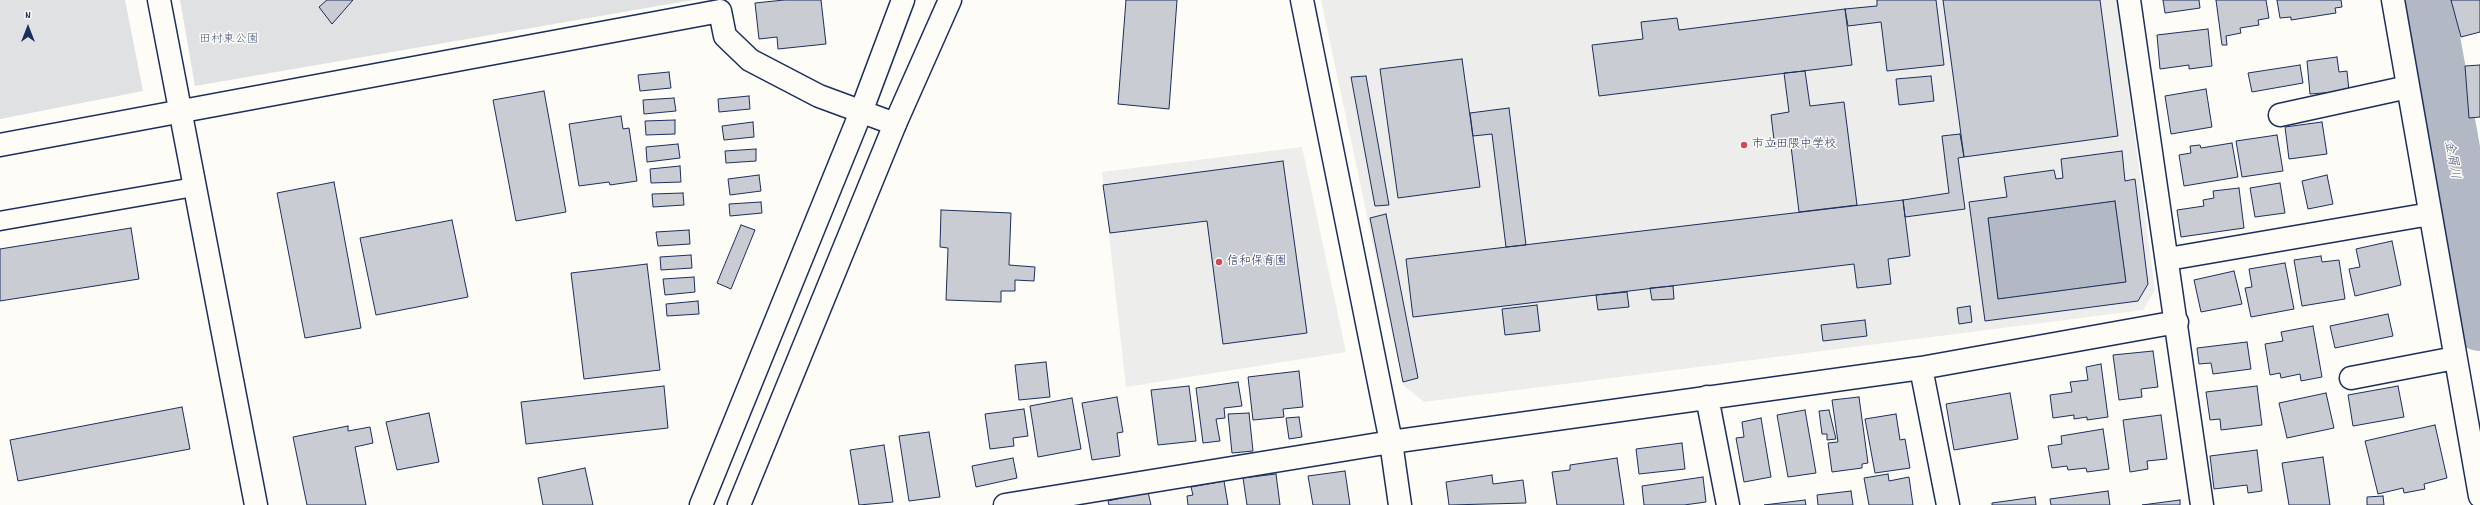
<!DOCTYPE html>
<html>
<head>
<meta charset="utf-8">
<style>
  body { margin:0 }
  #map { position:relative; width:2480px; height:505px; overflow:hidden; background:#fdfcf7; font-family:Dekko,sans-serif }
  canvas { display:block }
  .north { position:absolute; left:8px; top:8px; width:40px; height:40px; -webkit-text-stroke:3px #fdfcf7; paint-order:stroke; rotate:0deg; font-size:11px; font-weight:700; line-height:16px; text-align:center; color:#1b2f5e }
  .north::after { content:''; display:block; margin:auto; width:14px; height:18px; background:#1b2f5e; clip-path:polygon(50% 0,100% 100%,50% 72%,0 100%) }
</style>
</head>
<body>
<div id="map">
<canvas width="2480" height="505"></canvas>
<div class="north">N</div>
</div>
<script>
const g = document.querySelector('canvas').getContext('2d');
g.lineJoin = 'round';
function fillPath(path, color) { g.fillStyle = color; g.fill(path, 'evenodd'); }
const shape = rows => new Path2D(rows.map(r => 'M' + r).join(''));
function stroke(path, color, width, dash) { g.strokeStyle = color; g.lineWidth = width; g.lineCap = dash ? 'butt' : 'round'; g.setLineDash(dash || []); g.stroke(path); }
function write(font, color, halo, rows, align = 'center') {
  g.font = font + ' Dekko,"Klee One",sans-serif'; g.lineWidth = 3; g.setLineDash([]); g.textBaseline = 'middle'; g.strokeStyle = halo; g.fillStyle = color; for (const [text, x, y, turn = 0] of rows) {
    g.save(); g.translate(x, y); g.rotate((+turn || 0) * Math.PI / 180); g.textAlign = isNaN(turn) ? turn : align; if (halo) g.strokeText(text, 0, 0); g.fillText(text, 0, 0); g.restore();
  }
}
fillPath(shape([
  [1321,0,2117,0,2155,290,2143,310,1424,402,1403,385],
  [1302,147,1346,352,1126,387,1102,172]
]), '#edeeec');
fillPath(shape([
  [0,0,125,0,143,91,0,119],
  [180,0,693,0,195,86]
]), '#e0e1e3');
const water = shape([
  [2115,201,2126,282,1998,299,1988,218,2115,201]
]);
fillPath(water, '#b3b8c5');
stroke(water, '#76819c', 1);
stroke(shape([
  [2422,0,2480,320]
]), '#b3b8c5', 62);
const building = shape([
  [327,0,353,0,332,24,319,7,327,0],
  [784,0,821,0,826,44,778,49,777,37,759,39,755,3,784,0],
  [1126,0,1177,0,1169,109,1118,104,1126,0],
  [1877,0,1936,0,1944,65,1887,71,1881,22,1848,26,1845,9,1877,6,1877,0],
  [1943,0,2100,0,2118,136,1964,157,1943,0],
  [2163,0,2199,0,2200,8,2165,13,2163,0],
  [2216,0,2266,0,2269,18,2258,20,2259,25,2240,28,2241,33,2226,36,2227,45,2222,45,2216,0],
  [2277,0,2341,0,2342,7,2335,8,2336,13,2291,20,2291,17,2280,18,2277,0],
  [2451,0,2480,0,2480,32,2461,37,2451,0],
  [1845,9,1852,65,1599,96,1592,45,1643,39,1641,22,1677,18,1679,30,1845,9],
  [2208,29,2212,66,2189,69,2189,65,2160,69,2157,35,2208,29],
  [2337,57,2339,72,2347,71,2349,91,2310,94,2307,61,2337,57],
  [1462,59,1480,187,1398,198,1380,69,1462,59],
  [2300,65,2303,83,2252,92,2248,73,2300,65],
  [2480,65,2480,117,2469,118,2465,66,2480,65],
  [1805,71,1810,106,1844,102,1857,205,1799,212,1791,146,1775,148,1771,115,1789,112,1784,73,1805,71],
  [669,72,671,88,640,91,638,75,669,72],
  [1366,76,1389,205,1375,206,1351,77,1366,76],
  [1931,76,1934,101,1899,105,1896,79,1931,76],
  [2206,89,2212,127,2171,134,2165,96,2206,89],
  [544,91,566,212,516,221,493,100,544,91],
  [749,96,750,109,719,112,718,99,749,96],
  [674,98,676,111,644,114,643,100,674,98],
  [1509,108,1526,245,1506,247,1492,134,1473,136,1470,113,1509,108],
  [621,116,623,129,629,128,637,181,610,185,609,182,579,186,569,124,621,116],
  [675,120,675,134,646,135,645,121,675,120],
  [753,122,754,137,724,140,722,126,753,122],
  [2322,122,2327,154,2289,159,2285,127,2322,122],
  [1960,134,1964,157,1958,158,1965,209,1905,217,1903,200,1949,193,1942,136,1960,134],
  [2277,135,2283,171,2242,177,2236,141,2277,135],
  [2232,143,2238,177,2184,186,2179,155,2191,153,2190,146,2200,145,2201,148,2232,143],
  [678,144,680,158,647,162,646,147,678,144],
  [756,149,756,161,726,163,725,151,756,149],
  [2122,151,2125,181,2135,179,2148,284,2138,301,1985,321,1969,202,2007,197,2004,177,2054,170,2056,179,2063,178,2061,159,2122,151],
  [2115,201,2126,282,1998,299,1988,218,2115,201],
  [1283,161,1307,333,1223,344,1207,221,1110,233,1103,185,1283,161],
  [680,166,681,182,651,183,650,169,680,166],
  [759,175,761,191,730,195,728,179,759,175],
  [2327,175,2333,204,2308,209,2302,181,2327,175],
  [334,182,361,328,305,338,277,193,334,182],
  [2280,183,2285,213,2255,217,2250,188,2280,183],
  [2239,188,2244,228,2181,237,2177,210,2204,206,2203,200,2214,198,2213,191,2239,188],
  [683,193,684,205,653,207,652,194,683,193],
  [1903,200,1910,256,1888,259,1891,284,1857,288,1854,264,1413,317,1406,259,1903,200],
  [761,202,762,213,730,216,729,204,761,202],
  [941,210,1011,213,1009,265,1035,267,1034,281,1015,280,1015,291,1001,291,1001,302,946,300,948,248,940,247,941,210],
  [1386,214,1418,378,1403,382,1370,218,1386,214],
  [452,220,468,297,376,315,360,238,452,220],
  [741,225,755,230,731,289,717,283,741,225],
  [131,228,139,279,0,301,0,249,131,228],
  [689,230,690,244,658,246,656,232,689,230],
  [2392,241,2401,285,2355,296,2349,269,2360,267,2356,249,2392,241],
  [691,255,692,268,661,270,660,257,691,255],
  [2321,256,2322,262,2339,260,2345,299,2302,306,2294,260,2321,256],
  [2285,263,2294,309,2251,317,2245,288,2252,287,2249,269,2285,263],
  [647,264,660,370,584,379,571,273,647,264],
  [2234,271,2242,304,2201,312,2194,280,2234,271],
  [694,277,695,292,665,295,663,279,694,277],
  [1673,286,1674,299,1652,300,1650,288,1673,286],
  [1627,292,1629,307,1598,310,1596,295,1627,292],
  [698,301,699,314,667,316,666,304,698,301],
  [1537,305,1540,331,1505,335,1502,309,1537,305],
  [1970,306,1972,322,1959,324,1957,308,1970,306],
  [2388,314,2393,336,2335,348,2330,326,2388,314],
  [1865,320,1867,336,1823,341,1821,325,1865,320],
  [2313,326,2322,377,2301,381,2300,374,2281,378,2280,373,2270,375,2265,344,2283,341,2281,332,2313,326],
  [2247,342,2251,369,2213,374,2211,363,2199,364,2197,348,2247,342],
  [2153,351,2158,387,2141,389,2142,397,2119,400,2113,355,2153,351],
  [1046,362,1050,397,1019,400,1015,365,1046,362],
  [2101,364,2108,417,2087,420,2087,417,2074,419,2074,415,2053,418,2050,395,2072,392,2070,382,2088,380,2086,367,2101,364],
  [1299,371,1303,407,1283,409,1284,417,1253,420,1248,377,1299,371],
  [1238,382,1242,406,1224,408,1225,418,1216,419,1220,441,1203,443,1196,388,1238,382],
  [664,386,668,428,526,444,521,402,664,386],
  [1189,386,1196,441,1158,445,1151,390,1189,386],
  [2257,386,2262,425,2221,430,2220,419,2210,420,2206,392,2257,386],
  [2398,386,2404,417,2353,426,2348,395,2398,386],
  [2010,393,2018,439,1954,450,1946,404,2010,393],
  [2326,393,2334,428,2287,438,2279,403,2326,393],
  [1117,397,1123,432,1117,433,1120,456,1092,460,1082,403,1117,397],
  [1859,397,1868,463,1862,464,1862,468,1832,472,1828,443,1838,442,1832,400,1859,397],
  [1072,398,1081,449,1038,457,1030,406,1072,398],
  [182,407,190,449,18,481,10,440,182,407],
  [1024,409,1028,436,1013,438,1014,446,990,449,985,414,1024,409],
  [1805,410,1816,473,1788,477,1777,415,1805,410],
  [1829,410,1836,439,1827,440,1827,434,1822,434,1819,411,1829,410],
  [429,413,439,462,397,470,386,422,429,413],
  [1249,413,1253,451,1232,453,1228,414,1249,413],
  [1896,414,1900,440,1905,439,1910,468,1875,473,1865,419,1896,414],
  [2161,415,2167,459,2147,461,2148,469,2130,472,2123,420,2161,415],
  [1299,417,1302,437,1289,439,1286,418,1299,417],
  [1761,418,1771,477,1744,482,1736,438,1744,437,1742,422,1761,418],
  [2435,425,2447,478,2424,484,2425,489,2404,493,2403,488,2378,494,2365,441,2435,425],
  [348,426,348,431,370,427,373,443,355,447,366,505,307,505,293,437,348,426],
  [2103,429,2109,469,2087,472,2086,468,2068,470,2067,466,2052,468,2048,446,2062,444,2061,436,2103,429],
  [929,432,940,497,909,501,899,436,929,432],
  [1682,443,1685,469,1639,474,1636,449,1682,443],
  [884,445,893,502,859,505,850,450,884,445],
  [2257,450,2262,491,2248,493,2247,485,2214,489,2210,456,2257,450],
  [2323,457,2330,505,2289,505,2282,463,2323,457],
  [1013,458,1017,478,976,487,972,466,1013,458],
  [1617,458,1624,505,1557,505,1552,472,1570,470,1570,465,1617,458],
  [585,468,593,505,543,505,538,478,585,468],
  [1345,471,1350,505,1313,505,1308,476,1345,471],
  [1276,474,1280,505,1247,505,1243,478,1276,474],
  [1888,474,1889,481,1909,477,1913,505,1869,505,1864,478,1888,474],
  [1492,475,1493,484,1523,480,1526,503,1449,505,1446,482,1492,475],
  [1703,477,1706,502,1684,505,1644,505,1642,486,1703,477],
  [1224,481,1228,505,1188,505,1187,496,1193,495,1191,487,1224,481],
  [1851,491,1853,505,1818,505,1817,495,1851,491],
  [2108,491,2110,505,2051,505,2050,499,2108,491],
  [1148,492,1151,505,1109,505,1108,501,1148,492],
  [2383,496,2384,505,2367,505,2367,497,2383,496],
  [2035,497,2036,505,1992,505,1992,503,2035,497],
  [1805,500,1806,505,1764,505,1805,500],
  [2180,500,2180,505,2142,505,2180,500]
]);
fillPath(building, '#c9ccd3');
stroke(building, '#1b2f5e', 1);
const service = shape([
  [0,221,194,187]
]);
const minor = shape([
  [159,0,256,505],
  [1302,0,1391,442,1400,505],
  [2129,0,2202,505],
  [2393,0,2480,496],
  [2280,115,2408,87],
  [0,145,720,11,725,36,750,60,819,96,895,124],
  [2168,259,2430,214],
  [1921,368,1948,505],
  [2351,378,2455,358],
  [1707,397,1728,505],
  [1005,505,1391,442,1921,368,2177,322]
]);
const tertiary = shape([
  [701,505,861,112,903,0],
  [739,505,895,124,950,0]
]);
stroke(service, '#1b2f5e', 21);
stroke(minor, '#1b2f5e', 25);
stroke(tertiary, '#1b2f5e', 25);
stroke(service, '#fdfcf7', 18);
stroke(minor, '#fdfcf7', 22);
stroke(tertiary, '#fdfcf7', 22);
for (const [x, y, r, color] of [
  [1744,145,4,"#d1495b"],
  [1219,262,4,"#d1495b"]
]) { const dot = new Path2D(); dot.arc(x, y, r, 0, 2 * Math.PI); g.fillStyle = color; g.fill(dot); stroke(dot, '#fdfcf7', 1.5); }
write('12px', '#4c5c7f', '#fdfcf7', [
  ["田村東公園",229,40]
]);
write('12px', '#1b2f5e', '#fdfcf7', [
  ["市立田隈中学校",1752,145],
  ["信和保育園",1227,262]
], 'left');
write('italic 13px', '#49587d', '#fdfcf7', [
  ["金屑川",2451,160,80]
]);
</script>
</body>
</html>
